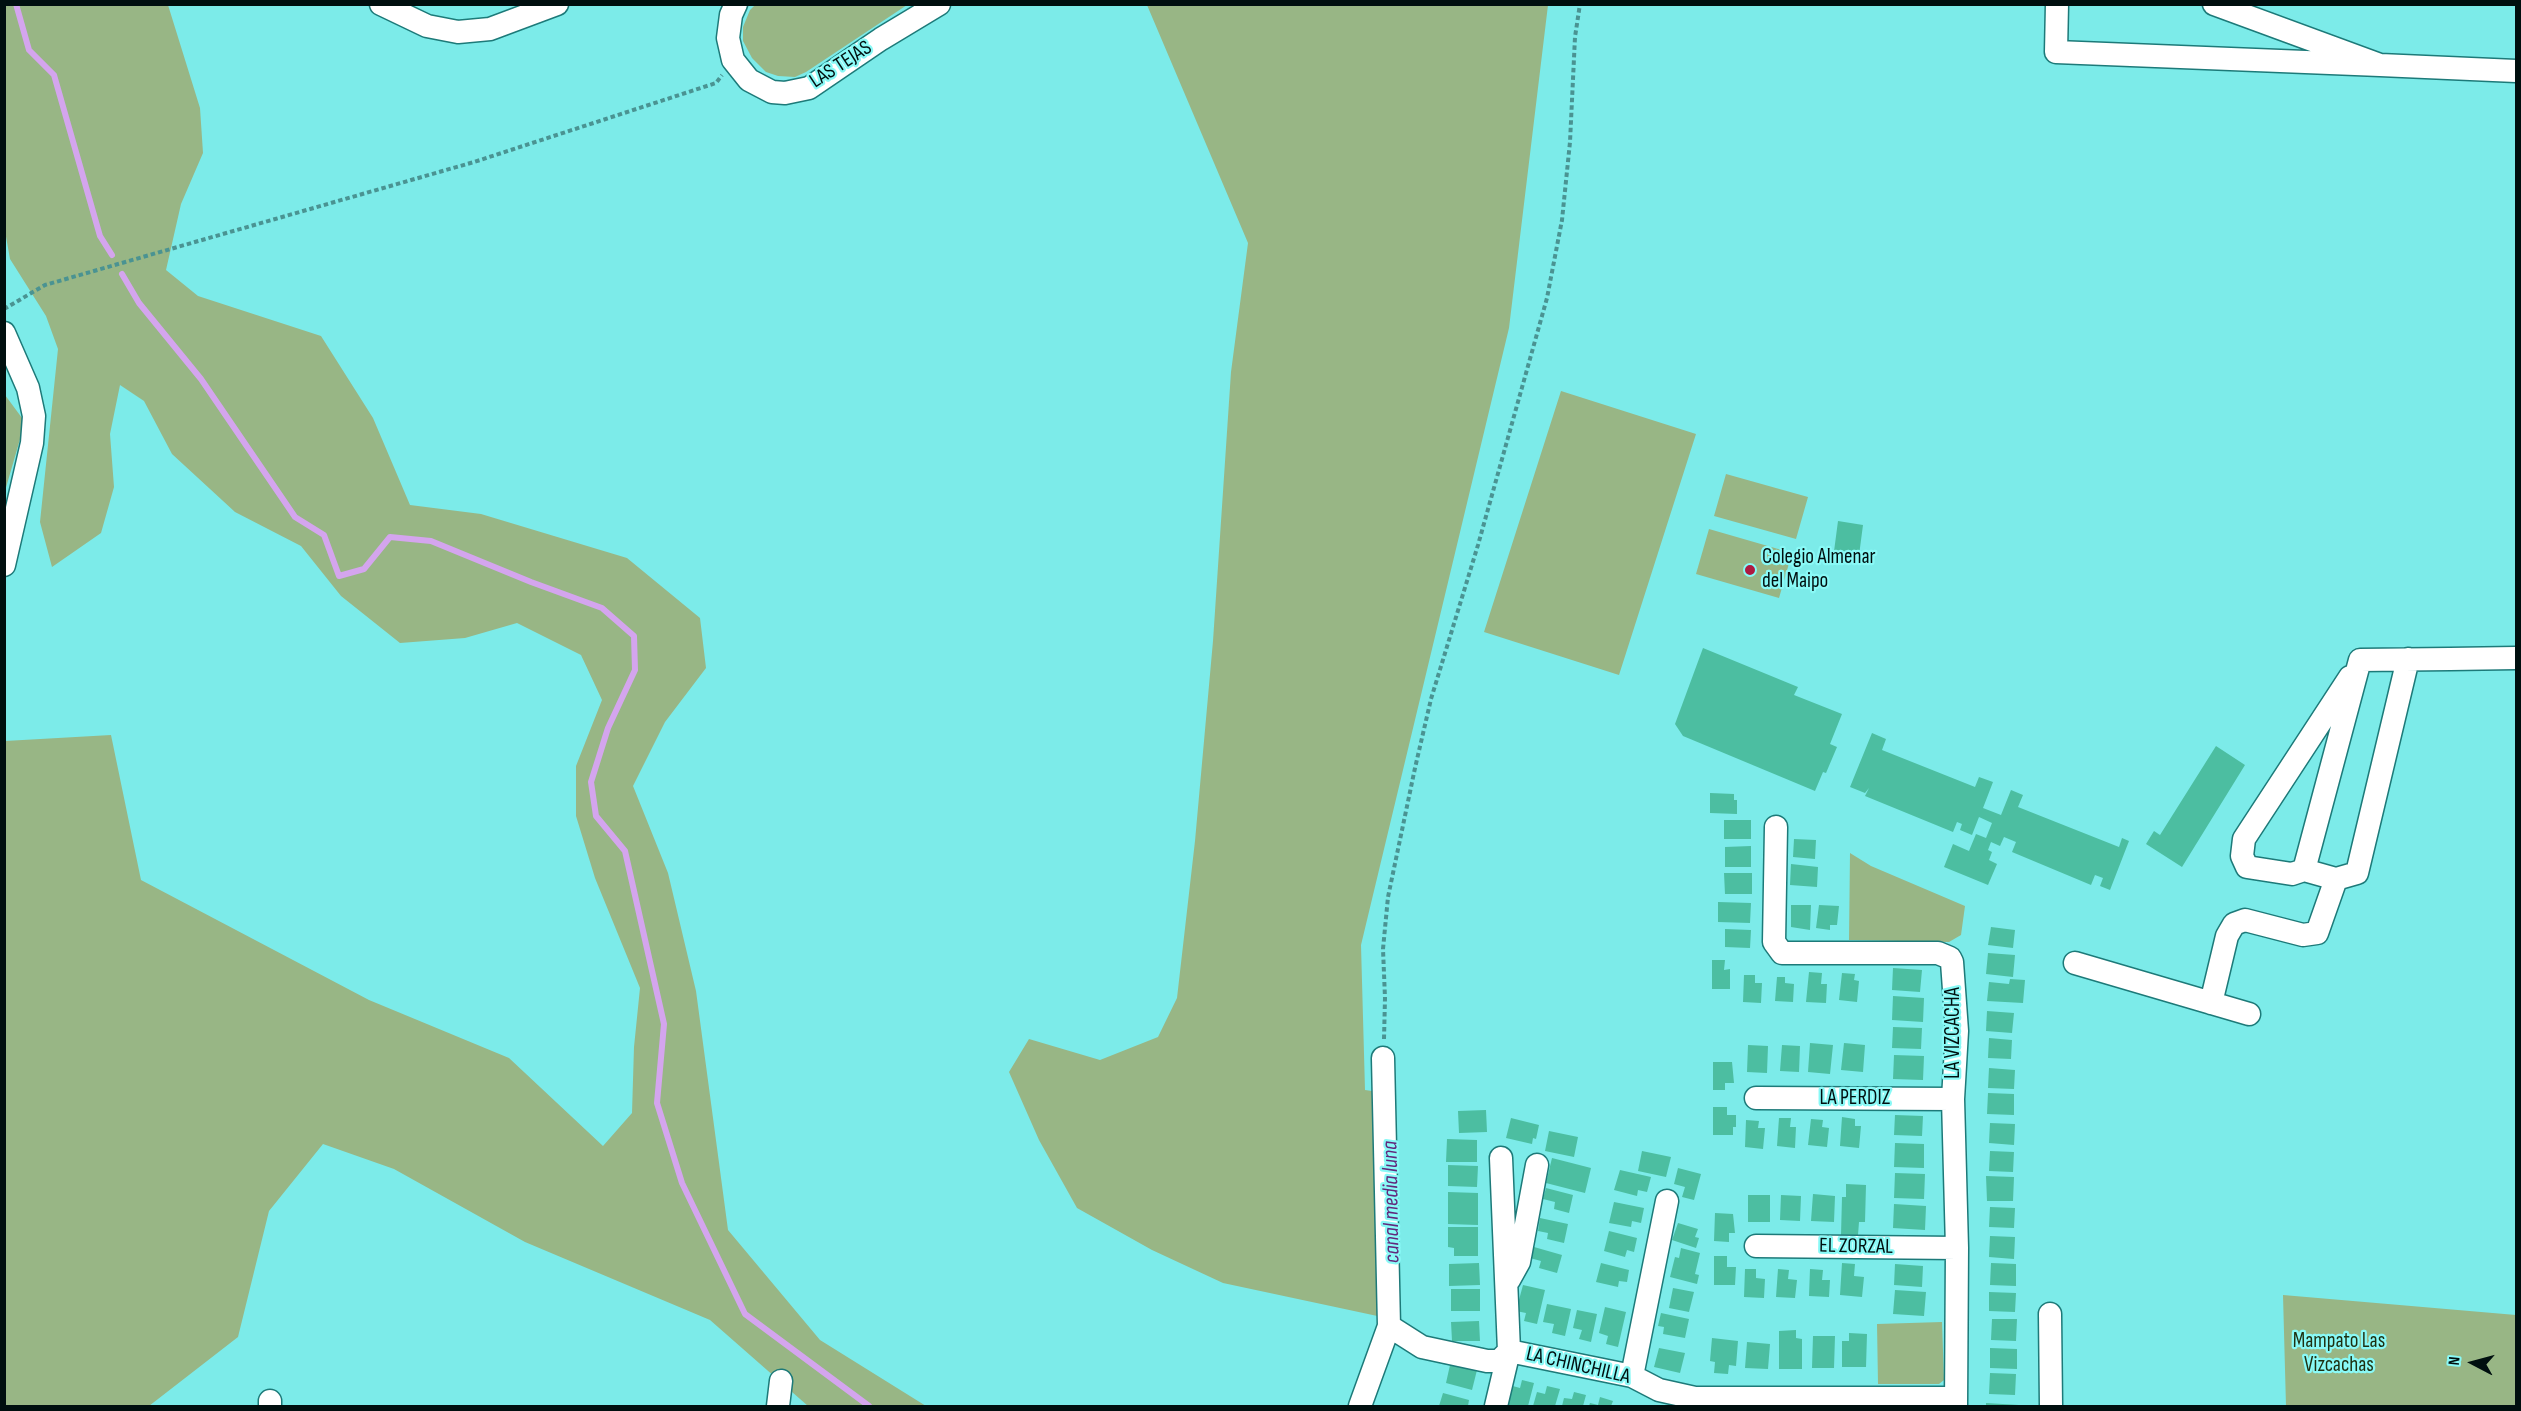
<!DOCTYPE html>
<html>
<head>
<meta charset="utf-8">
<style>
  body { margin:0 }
  #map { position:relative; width:2521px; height:1411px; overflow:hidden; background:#7cebe9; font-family:"Sofia Sans Condensed",sans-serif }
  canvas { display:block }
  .frame { position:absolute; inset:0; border:6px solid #000f0f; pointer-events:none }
  .north { position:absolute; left:2443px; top:1333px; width:60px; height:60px; -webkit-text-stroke:4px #89f9f6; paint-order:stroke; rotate:276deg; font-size:16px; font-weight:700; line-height:24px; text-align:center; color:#000f0f }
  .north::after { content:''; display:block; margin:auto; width:21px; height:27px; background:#000f0f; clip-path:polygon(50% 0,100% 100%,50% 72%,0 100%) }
</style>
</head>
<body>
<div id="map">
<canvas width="2521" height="1411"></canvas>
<div class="frame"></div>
<div class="north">N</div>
</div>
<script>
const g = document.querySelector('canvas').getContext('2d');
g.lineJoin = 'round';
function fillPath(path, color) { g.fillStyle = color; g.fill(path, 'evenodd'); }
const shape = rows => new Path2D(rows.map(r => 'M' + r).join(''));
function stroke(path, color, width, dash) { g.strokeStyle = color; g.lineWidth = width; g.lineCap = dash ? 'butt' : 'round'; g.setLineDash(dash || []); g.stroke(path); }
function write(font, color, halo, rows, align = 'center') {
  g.font = font + ' "Sofia Sans Condensed",sans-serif'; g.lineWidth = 4.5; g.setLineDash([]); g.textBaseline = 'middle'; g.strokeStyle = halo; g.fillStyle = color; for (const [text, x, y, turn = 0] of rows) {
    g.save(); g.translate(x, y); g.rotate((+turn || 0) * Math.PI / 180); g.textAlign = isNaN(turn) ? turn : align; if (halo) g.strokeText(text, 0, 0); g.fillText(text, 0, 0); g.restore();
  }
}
fillPath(shape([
  [756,4,907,4,907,5,806,72,795,77,778,76,766,72,752,58,743,41,743,27,750,10],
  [5,5,168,5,200,108,203,153,181,204,166,270,198,296,321,336,373,418,410,505,481,514,627,558,700,618,706,668,665,722,633,786,668,873,696,991,728,1230,820,1340,926,1406,808,1406,710,1320,525,1242,394,1169,323,1144,269,1211,238,1337,149,1406,5,1406,5,741,111,735,141,880,369,1000,509,1058,603,1146,632,1113,634,1047,640,988,595,878,576,816,576,766,602,700,581,655,517,623,465,638,400,643,341,596,301,546,235,512,172,454,144,401,120,385,110,434,114,487,101,533,52,567,40,522,58,349,46,316,10,259,5,231],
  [1147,5,1548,5,1509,328,1361,945,1365,1090,1379,1092,1382,1317,1223,1283,1152,1250,1077,1208,1039,1140,1009,1072,1029,1039,1100,1060,1158,1037,1177,998,1195,841,1213,641,1231,372,1248,243],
  [1561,391,1696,434,1619,675,1484,632],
  [5,395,25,422,5,491],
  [1726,474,1808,497,1796,539,1714,516],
  [1709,529,1792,553,1779,598,1696,574],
  [1850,853,1871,866,1965,906,1961,935,1949,942,1849,940],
  [2283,1295,2516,1315,2516,1406,2286,1406],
  [1942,1322,1944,1380,1939,1384,1878,1384,1877,1324]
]), '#98b685');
stroke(shape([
  [16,4,29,50,54,75,100,236,112,255],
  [122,274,139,303,201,379,295,517,324,535,339,576,364,569,390,537,431,541,531,582,602,608,634,636,635,670,608,728,591,782,596,816,625,851,664,1024,657,1103,682,1183,745,1314,869,1406]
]), '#d4a5ee', 6);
fillPath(shape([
  [1838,521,1863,525,1858,563,1833,559],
  [1703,648,1798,687,1794,695,1842,714,1830,744,1837,747,1826,773,1823,772,1815,791,1683,736,1675,724],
  [1872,733,1886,739,1882,750,1975,787,1979,777,1993,782,1983,808,2001,815,2011,790,2023,795,2018,807,2119,847,2122,838,2129,841,2110,890,2100,886,2103,878,2095,875,2091,885,2012,852,2016,842,2004,837,2000,846,1991,842,1988,850,1992,852,1989,860,1997,864,1988,885,1944,867,1953,844,1969,851,1976,834,1986,838,1992,823,1979,817,1972,835,1960,830,1962,824,1957,822,1953,832,1865,796,1869,788,1865,793,1850,787],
  [2216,746,2245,765,2182,867,2146,844,2154,831,2160,835],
  [1710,793,1734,794,1734,800,1737,800,1737,814,1710,813],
  [1724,820,1751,820,1751,839,1724,839],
  [1794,839,1816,840,1815,859,1793,857],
  [1751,846,1751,867,1725,867,1725,847],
  [1791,864,1818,867,1817,887,1790,885],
  [1724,873,1752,873,1752,894,1725,894],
  [1718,902,1751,903,1750,923,1718,922],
  [1791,905,1811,905,1810,930,1791,927],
  [1819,905,1839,906,1837,925,1830,925,1830,930,1816,928],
  [1991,927,2015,930,2013,948,1988,945],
  [1725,929,1751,930,1750,948,1725,947],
  [1988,953,2015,955,2013,977,1986,974],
  [1712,960,1725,960,1724,970,1730,969,1730,989,1712,989],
  [1893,968,1922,970,1920,992,1892,990],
  [1809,972,1822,973,1821,984,1827,984,1826,1003,1806,1002],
  [1842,973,1855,974,1854,980,1859,981,1857,1002,1839,1000],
  [1744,975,1755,975,1755,983,1762,983,1761,1003,1743,1002],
  [1777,977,1785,977,1785,983,1794,984,1793,1002,1775,1001],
  [2010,979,2025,980,2023,1003,1987,1001,1989,982,2009,984],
  [1893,996,1924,998,1923,1022,1892,1020],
  [1987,1011,2014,1013,2012,1033,1986,1031],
  [1893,1027,1922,1028,1921,1049,1892,1048],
  [1989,1038,2012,1040,2011,1059,1988,1058],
  [1810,1043,1833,1045,1830,1074,1808,1072],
  [1844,1043,1865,1045,1863,1072,1841,1070],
  [1748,1045,1768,1046,1767,1073,1747,1072],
  [1782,1045,1800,1046,1799,1072,1780,1071],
  [1894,1055,1924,1056,1923,1080,1893,1079],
  [1713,1062,1732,1062,1734,1083,1725,1083,1725,1090,1713,1090],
  [1989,1068,2015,1070,2014,1089,1988,1088],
  [1988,1093,2014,1094,2014,1115,1987,1114],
  [1713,1107,1727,1107,1727,1115,1736,1115,1736,1127,1733,1127,1733,1135,1713,1135],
  [1486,1110,1487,1132,1459,1133,1458,1111],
  [1895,1115,1923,1116,1922,1136,1894,1135],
  [1842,1117,1855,1119,1855,1126,1861,1126,1859,1148,1840,1146],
  [1511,1118,1539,1125,1536,1139,1533,1138,1532,1144,1506,1138],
  [1779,1118,1791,1118,1790,1127,1796,1127,1795,1148,1777,1146],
  [1811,1119,1823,1120,1822,1127,1829,1128,1827,1147,1808,1145],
  [1746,1120,1759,1121,1758,1128,1765,1128,1763,1149,1745,1147],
  [1990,1123,2015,1124,2014,1145,1989,1143],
  [1549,1131,1578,1137,1574,1157,1545,1151],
  [1447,1139,1477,1140,1477,1162,1446,1162],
  [1895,1143,1924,1144,1924,1168,1894,1167],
  [1642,1151,1671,1157,1666,1177,1638,1171],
  [1990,1151,2014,1152,2013,1172,1989,1171],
  [1552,1158,1591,1168,1585,1193,1546,1183],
  [1448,1165,1478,1166,1477,1187,1448,1186],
  [1678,1168,1701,1174,1694,1200,1682,1197,1685,1187,1674,1184],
  [1620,1170,1651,1177,1647,1192,1638,1190,1637,1196,1614,1190],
  [1895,1173,1925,1174,1924,1199,1894,1198],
  [1986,1176,2014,1177,2013,1201,1987,1201],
  [1846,1184,1866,1185,1865,1222,1859,1222,1858,1235,1841,1235,1842,1197,1846,1197],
  [1546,1188,1573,1195,1569,1213,1554,1209,1555,1202,1543,1199],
  [1448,1192,1478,1193,1478,1225,1448,1224],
  [1813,1194,1835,1196,1834,1222,1811,1221],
  [1748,1195,1770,1195,1770,1222,1748,1222],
  [1781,1195,1801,1196,1800,1221,1780,1220],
  [1614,1202,1644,1208,1641,1223,1632,1221,1631,1227,1609,1223],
  [1894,1204,1926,1206,1925,1230,1893,1228],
  [1990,1207,2015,1208,2014,1228,1989,1227],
  [1715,1213,1733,1214,1735,1233,1729,1233,1729,1242,1714,1241],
  [1540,1218,1568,1224,1564,1243,1547,1239,1548,1233,1538,1231],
  [1678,1223,1698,1229,1695,1237,1699,1238,1696,1248,1672,1240],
  [1448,1227,1478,1227,1478,1256,1454,1256,1454,1248,1448,1247],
  [1609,1231,1637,1238,1634,1252,1627,1250,1625,1257,1604,1251],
  [1990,1236,2015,1237,2014,1259,1989,1257],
  [1534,1247,1562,1255,1557,1273,1539,1268,1541,1261,1530,1258],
  [1681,1248,1700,1253,1695,1274,1699,1275,1697,1284,1670,1277,1675,1257,1679,1258],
  [1714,1256,1727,1256,1727,1267,1736,1267,1735,1285,1714,1285],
  [1479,1263,1480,1285,1449,1286,1449,1264],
  [1601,1263,1629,1270,1627,1282,1619,1281,1618,1287,1596,1282],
  [1842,1263,1855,1264,1854,1276,1864,1277,1862,1297,1840,1295],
  [1991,1263,2016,1264,2016,1286,1990,1285],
  [1895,1264,1923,1266,1922,1287,1894,1285],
  [1745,1269,1756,1269,1756,1278,1765,1279,1764,1298,1744,1297],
  [1778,1269,1789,1270,1788,1279,1797,1280,1795,1298,1776,1297],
  [1810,1269,1823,1270,1822,1280,1830,1280,1829,1297,1809,1296],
  [1523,1285,1545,1290,1537,1324,1524,1321,1526,1313,1516,1311],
  [1673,1288,1694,1292,1689,1312,1669,1308],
  [1451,1289,1480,1289,1480,1311,1451,1311],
  [1895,1290,1926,1292,1924,1316,1893,1314],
  [1989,1292,2016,1293,2015,1312,1989,1311],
  [1547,1304,1571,1309,1565,1336,1552,1333,1554,1324,1543,1322],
  [1605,1307,1626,1312,1618,1347,1606,1344,1608,1336,1599,1333],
  [1577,1310,1597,1314,1591,1342,1579,1339,1582,1330,1573,1328],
  [1661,1313,1689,1319,1685,1338,1663,1334,1664,1327,1658,1326],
  [1992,1319,2017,1319,2016,1341,1991,1340],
  [1479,1321,1480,1341,1452,1341,1451,1322],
  [1796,1330,1796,1338,1802,1339,1802,1369,1779,1369,1779,1331],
  [1849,1333,1867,1334,1866,1367,1842,1367,1842,1341,1849,1341],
  [1813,1336,1835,1336,1834,1368,1812,1368],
  [1712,1338,1738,1341,1736,1366,1729,1365,1728,1374,1714,1373,1715,1362,1710,1361],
  [1747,1342,1770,1344,1768,1369,1745,1368],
  [1659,1348,1685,1353,1680,1373,1654,1367],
  [1990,1348,2017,1349,2017,1369,1990,1368],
  [1464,1362,1478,1366,1472,1390,1446,1383,1450,1365,1463,1368],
  [1990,1373,2016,1374,2015,1395,1989,1394],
  [1522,1380,1534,1383,1528,1406,1508,1406,1509,1401,1506,1400,1509,1385,1520,1388],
  [1547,1386,1560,1389,1555,1406,1533,1406,1537,1392,1545,1394],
  [1574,1392,1586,1395,1583,1406,1562,1406,1564,1398,1572,1399],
  [1443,1393,1469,1400,1468,1406,1439,1406],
  [1600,1397,1613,1401,1611,1406,1589,1406,1590,1403,1598,1405],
  [1986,1403,2019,1405,2019,1406,1986,1406]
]), '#4cbea1');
const minor = shape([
  [381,4,427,26,458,32,490,29,557,4],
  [736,4,731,15,728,38,733,60,749,80,772,92,785,93,809,88,881,39,939,4],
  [2057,4,2056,52,2380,65],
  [2214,4,2380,65,2516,71],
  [4,333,28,388,34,416,32,443,4,565],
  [2408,659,2357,873,2336,879,2304,870,2360,660,2450,659,2516,658],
  [1776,827,1774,942,1782,953,1938,953,1950,958,1952,962,1957,1031,1953,1099,1957,1248,1956,1406],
  [2304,870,2292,874,2247,867,2242,856,2244,839,2350,677],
  [2075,963,2249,1014],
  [2211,1003,2227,936,2234,924,2245,920,2303,935,2317,933,2336,879],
  [1756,1098,1953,1099],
  [1756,1246,1957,1248],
  [1509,1280,1519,1262,1537,1165],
  [2050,1314,2051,1406],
  [1389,1326,1422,1347,1487,1361,1499,1361,1509,1351,1632,1376,1659,1390,1695,1398,1956,1398],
  [1632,1376,1667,1201],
  [270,1401,270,1406],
  [778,1406,781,1381],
  [1360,1406,1389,1326,1383,1058],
  [1496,1406,1509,1351,1501,1158]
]);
stroke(minor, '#1d7a79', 25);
stroke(shape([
  [4,309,45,285,474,162,716,83,722,75],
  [1384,1039,1385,998,1383,949,1388,897,1415,768,1431,699,1478,545,1547,298,1562,220,1570,142,1575,37,1580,4]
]), '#4a9392', 4, [4.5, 3]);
stroke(minor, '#fff', 22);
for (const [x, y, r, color] of [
  [1750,570,6,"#ae1a42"]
]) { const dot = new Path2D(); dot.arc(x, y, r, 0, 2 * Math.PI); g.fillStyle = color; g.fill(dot); stroke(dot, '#89f9f6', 2); }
write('21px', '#000f0f', '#89f9f6', [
  ["LAS TEJAS",841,65,-33],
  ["LA VIZCACHA",1954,1033,-90],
  ["LA PERDIZ",1855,1099],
  ["EL ZORZAL",1856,1247,1],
  ["LA CHINCHILLA",1578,1366,13]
]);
write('21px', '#000f0f', '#89f9f6', [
  ["Colegio Almenar",1762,558],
  ["del Maipo",1762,582]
], 'left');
write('21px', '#1e2f10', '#89f9f6', [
  ["Mampato Las",2339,1342],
  ["Vizcachas",2339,1366]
]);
write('italic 22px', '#62287c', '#89f9f6', [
  ["canal media luna",1392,1202,-91]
]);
</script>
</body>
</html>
